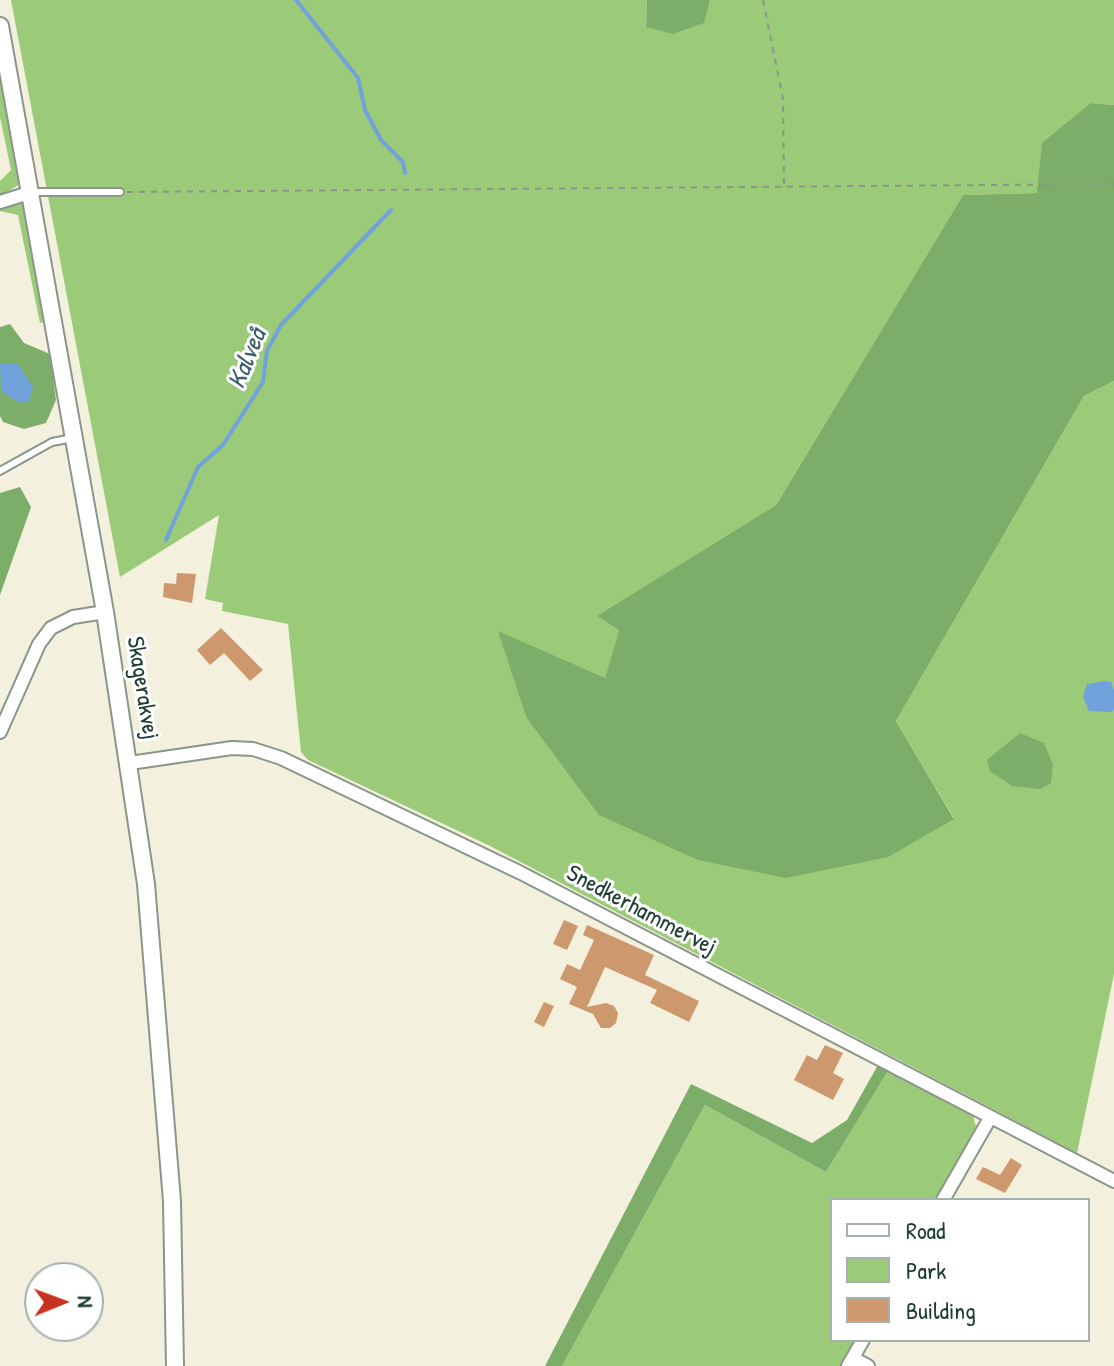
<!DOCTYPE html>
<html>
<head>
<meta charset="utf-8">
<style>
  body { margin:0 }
  #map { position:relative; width:1114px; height:1366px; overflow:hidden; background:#f3f0de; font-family:"Patrick Hand",sans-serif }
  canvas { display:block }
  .legend { position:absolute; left:830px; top:1198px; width:260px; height:144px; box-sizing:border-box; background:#fff; border:2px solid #a5b1ae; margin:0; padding:10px 14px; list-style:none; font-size:24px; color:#1f3d34 }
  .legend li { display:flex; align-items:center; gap:16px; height:40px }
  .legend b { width:40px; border:2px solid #a5b1ae }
  .north { position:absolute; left:24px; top:1262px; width:80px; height:80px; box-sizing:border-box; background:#fff; border:2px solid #a5b1ae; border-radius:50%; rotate:89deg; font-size:22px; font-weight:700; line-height:32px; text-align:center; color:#1f3d34 }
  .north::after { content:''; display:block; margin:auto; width:28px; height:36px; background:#c8321e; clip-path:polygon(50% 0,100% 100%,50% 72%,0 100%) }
</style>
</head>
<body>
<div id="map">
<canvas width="1114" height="1366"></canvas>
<ul class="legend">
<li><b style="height:10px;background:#fff"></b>Road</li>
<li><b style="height:22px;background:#9bca79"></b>Park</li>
<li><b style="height:22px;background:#cd986d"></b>Building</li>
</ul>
<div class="north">N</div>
</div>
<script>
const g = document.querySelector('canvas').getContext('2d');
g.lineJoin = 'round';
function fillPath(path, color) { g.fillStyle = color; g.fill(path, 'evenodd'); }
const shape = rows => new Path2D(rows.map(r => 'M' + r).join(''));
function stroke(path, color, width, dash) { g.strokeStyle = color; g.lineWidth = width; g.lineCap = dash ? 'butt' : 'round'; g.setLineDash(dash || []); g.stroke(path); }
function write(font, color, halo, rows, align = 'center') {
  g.font = font + ' "Patrick Hand",sans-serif'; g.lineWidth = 6; g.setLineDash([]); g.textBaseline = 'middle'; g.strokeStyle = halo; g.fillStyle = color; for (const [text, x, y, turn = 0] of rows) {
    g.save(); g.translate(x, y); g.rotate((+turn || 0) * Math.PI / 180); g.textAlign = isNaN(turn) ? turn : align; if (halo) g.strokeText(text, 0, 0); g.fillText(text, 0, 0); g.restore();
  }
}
fillPath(shape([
  [11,0,647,0,646,27,704,16,710,0,1114,0,1114,105,1091,103,1038,193,963,195,776,505,598,616,619,630,605,679,499,632,526,717,954,818,896,721,1084,396,1114,381,1114,974,1077,1153,490,846,308,760,301,752,288,624,222,611,223,603,205,599,219,515,120,577],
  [0,65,22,179,17,186,0,196,0,181,11,170,0,117],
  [21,201,28,205,30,247,39,295,49,320,40,323,18,215,0,211,0,204],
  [888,1071,973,1115,976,1127,936,1200,832,1200,832,1340,856,1340,841,1366,562,1366,705,1105,826,1172]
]), '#9bca79');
fillPath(shape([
  [647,0,710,0,704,23,673,34,646,27],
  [1091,103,1114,105,1114,381,1084,396,896,721,954,819,888,857,786,878,698,860,599,815,526,717,498,631,605,678,619,630,597,616,776,505,963,195,1037,193,1042,143],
  [10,324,24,343,50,354,56,400,46,423,24,429,3,422,0,416,0,327],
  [20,487,31,507,0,595,0,493],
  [1020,733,1044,743,1053,764,1051,783,1040,789,1012,786,990,771,987,760],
  [878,1065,888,1071,826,1172,705,1105,562,1366,545,1366,691,1084,812,1143,847,1120]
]), '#7cae69');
fillPath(shape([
  [0,364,18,364,33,387,29,401,20,403,1,391],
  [1104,681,1111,682,1114,690,1114,709,1112,712,1089,711,1083,697,1087,684]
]), '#71a2db');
stroke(shape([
  [296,0,358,78,365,110,381,140,403,162,405,173],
  [166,540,198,467,223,445,263,382,267,351,281,325,391,210]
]), '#71a2db', 4);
fillPath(shape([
  [177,573,196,574,192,603,163,597,164,583,176,584],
  [221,628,263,670,250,681,224,653,210,665,197,650],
  [564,920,578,926,567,950,553,944],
  [587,925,654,955,645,975,699,1001,689,1022,650,1003,657,990,605,967,587,1007,606,1003,614,1006,618,1013,616,1023,610,1028,601,1028,593,1014,569,1004,577,987,560,979,567,964,580,970,594,940,583,935],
  [544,1002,554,1006,544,1027,534,1022],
  [825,1045,843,1053,833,1073,844,1079,833,1100,794,1080,807,1055,817,1060],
  [1011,1158,1022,1165,1005,1193,976,1179,983,1167,1000,1175]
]), '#cd986d');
const service = shape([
  [32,192,120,192],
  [0,471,52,442,73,438]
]);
const minor = shape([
  [0,202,32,192],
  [0,732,39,644,51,628,73,617,105,612],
  [130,763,232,748,253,749,281,758,521,873,1114,1181],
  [943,1200,990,1118],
  [853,1358,868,1366],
  [848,1366,863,1340]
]);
const tertiary = shape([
  [0,26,105,612,146,884,172,1201,175,1366]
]);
stroke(service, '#899689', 10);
stroke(minor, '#899689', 16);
stroke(tertiary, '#899689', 20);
stroke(shape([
  [763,0,783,99,784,185],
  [127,192,1114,184]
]), '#899689', 2, [6, 6]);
stroke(service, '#fff', 6);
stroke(minor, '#fff', 12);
stroke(tertiary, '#fff', 16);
write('24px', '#1f3d34', '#fff', [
  ["Skagerakvej",142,688,81],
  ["Snedkerhammervej",641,911,28]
]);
write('italic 26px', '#3c606e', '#fff', [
  ["Kalveå",248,359,-68]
]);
</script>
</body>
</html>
